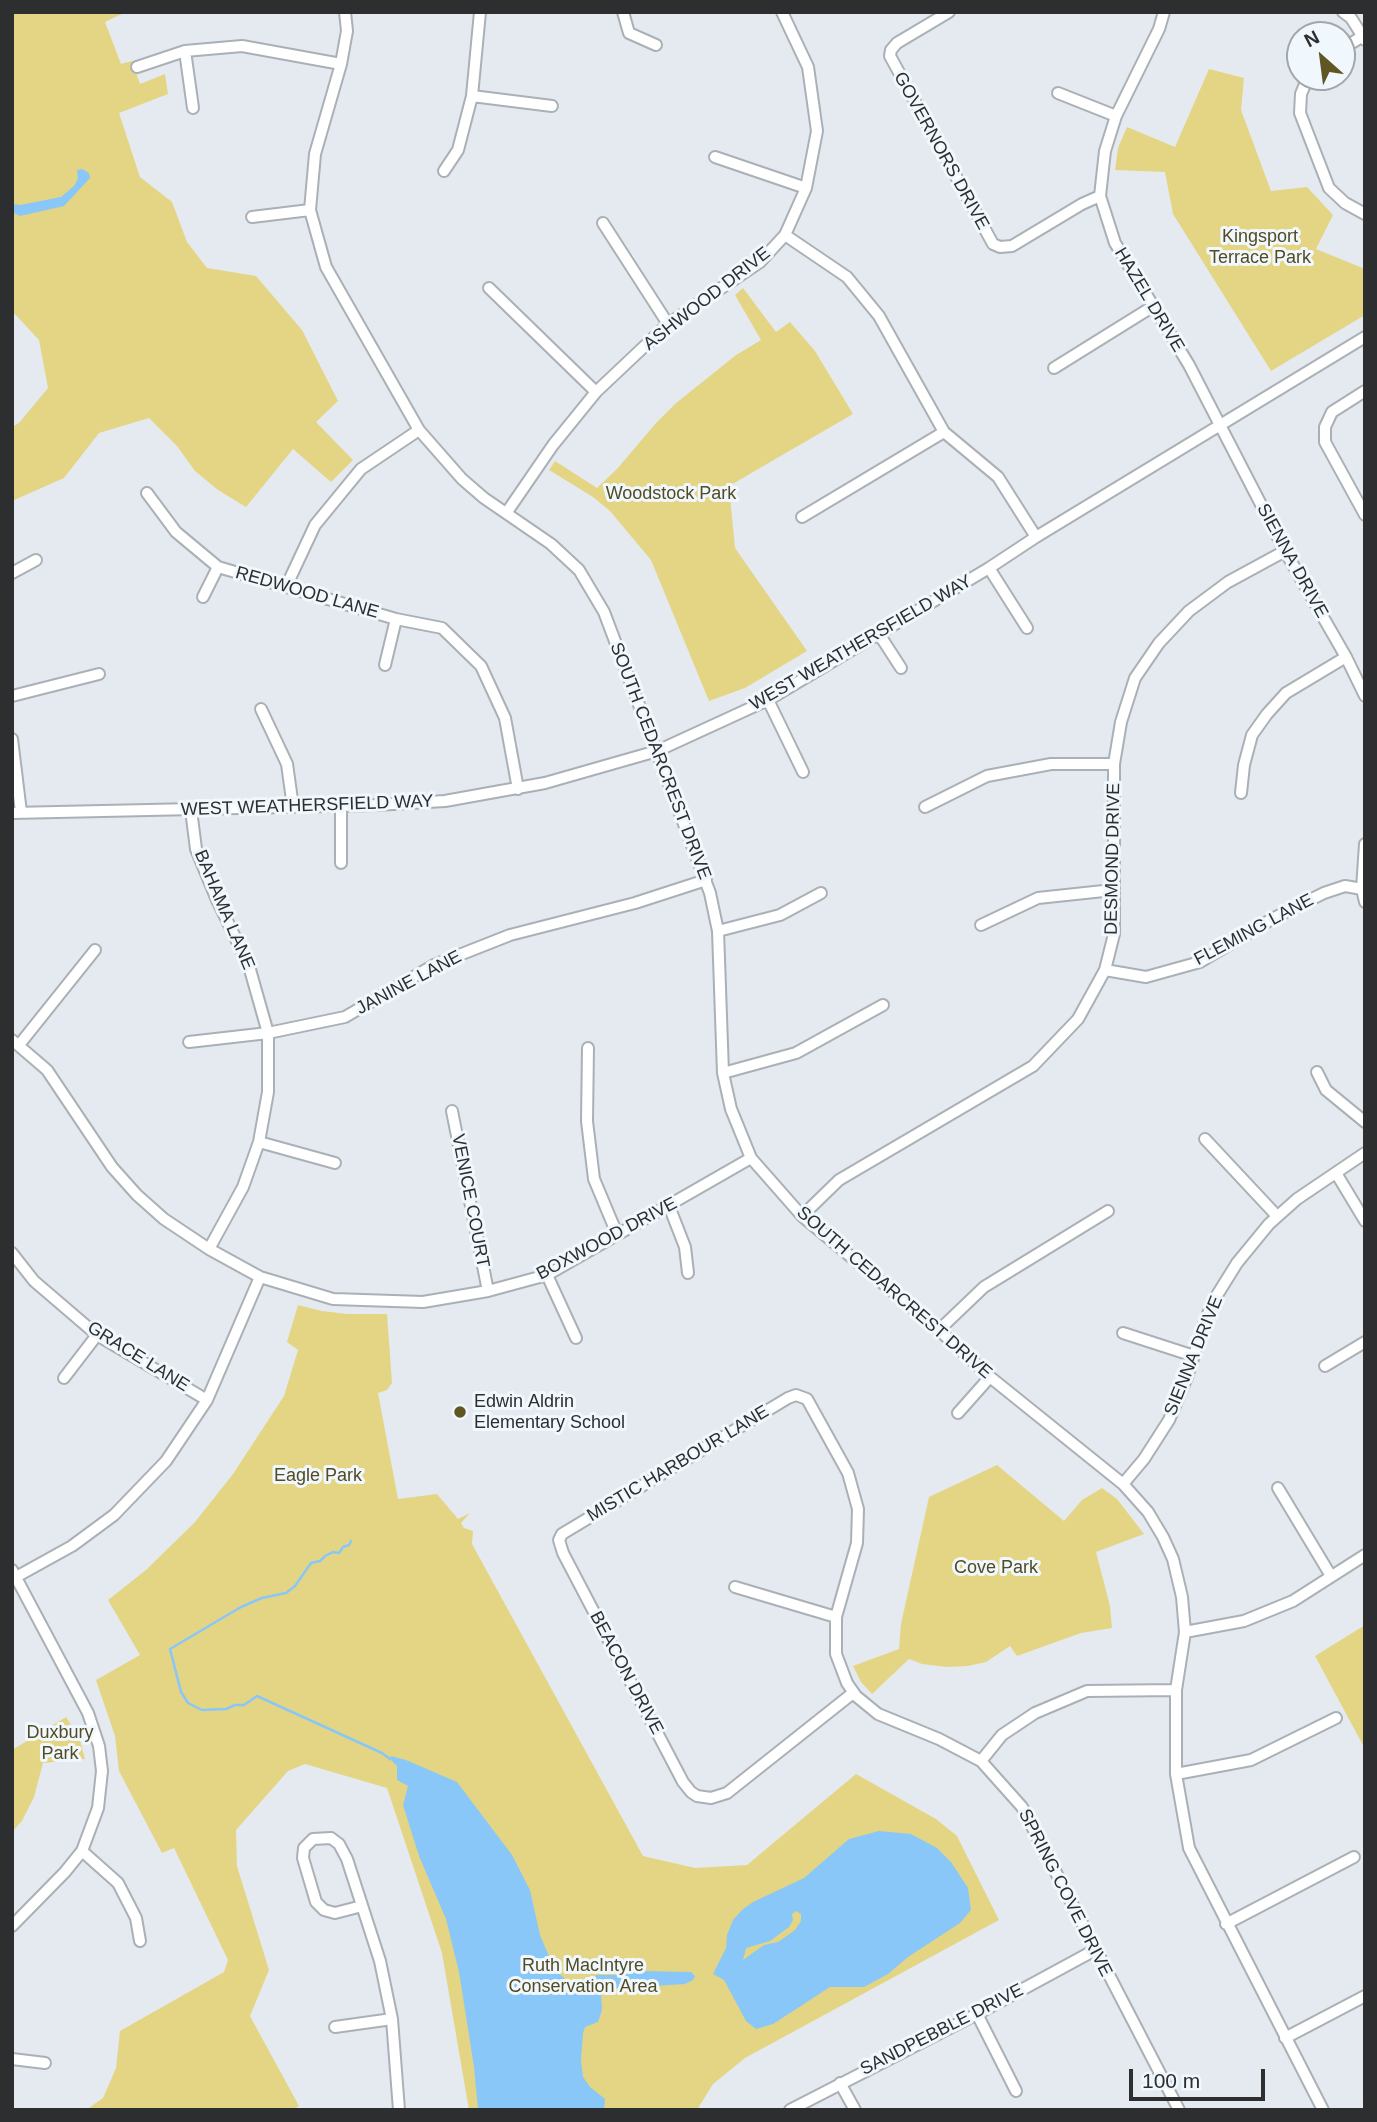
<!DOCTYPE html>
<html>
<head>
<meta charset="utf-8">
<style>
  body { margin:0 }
  #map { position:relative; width:1377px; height:2122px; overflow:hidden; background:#e4eaf0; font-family:Helvetica,sans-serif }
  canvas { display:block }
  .frame { position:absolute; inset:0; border:14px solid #2c2e30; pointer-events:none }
  .north { position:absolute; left:1286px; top:21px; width:70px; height:70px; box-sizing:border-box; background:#f1f8fd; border:2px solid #a2a7ab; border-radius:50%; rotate:332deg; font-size:19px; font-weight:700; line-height:28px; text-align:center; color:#2c2e30 }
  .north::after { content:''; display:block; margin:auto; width:24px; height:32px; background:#605623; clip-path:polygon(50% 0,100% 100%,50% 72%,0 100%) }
  .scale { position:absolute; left:1129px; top:2069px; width:136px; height:32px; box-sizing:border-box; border:4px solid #2c2e30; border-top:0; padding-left:9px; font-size:21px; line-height:24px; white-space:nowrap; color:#2c2e30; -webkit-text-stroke:5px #f1f8fd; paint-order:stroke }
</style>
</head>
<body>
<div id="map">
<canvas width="1377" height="2122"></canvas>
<div class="frame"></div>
<div class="north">N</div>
<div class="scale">100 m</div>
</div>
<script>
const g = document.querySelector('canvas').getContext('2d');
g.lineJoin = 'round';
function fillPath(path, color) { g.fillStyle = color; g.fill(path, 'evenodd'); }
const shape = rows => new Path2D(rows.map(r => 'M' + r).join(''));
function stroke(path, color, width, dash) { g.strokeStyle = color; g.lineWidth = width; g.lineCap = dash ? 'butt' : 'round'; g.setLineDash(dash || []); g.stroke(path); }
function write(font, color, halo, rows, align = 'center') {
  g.font = font + ' Helvetica,sans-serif'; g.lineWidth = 6; g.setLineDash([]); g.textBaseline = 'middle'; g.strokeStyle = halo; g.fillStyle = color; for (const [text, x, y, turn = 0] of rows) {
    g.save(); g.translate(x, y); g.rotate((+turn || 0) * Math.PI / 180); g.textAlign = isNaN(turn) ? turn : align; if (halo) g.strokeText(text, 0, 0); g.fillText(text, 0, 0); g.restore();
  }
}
fillPath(shape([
  [12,12,126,12,105,22,121,64,132,61,140,84,165,74,168,94,119,113,140,177,172,202,187,242,207,268,256,276,302,330,338,401,316,422,353,460,331,482,293,449,246,507,218,490,195,471,177,446,149,418,99,433,64,478,12,501,12,427,19,423,48,388,39,340,12,311],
  [1209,69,1244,78,1241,110,1271,191,1307,187,1333,215,1316,249,1365,269,1365,315,1271,371,1173,214,1165,172,1115,170,1118,148,1127,127,1175,147],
  [743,288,776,332,790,322,815,351,853,414,729,486,735,548,807,651,745,688,709,701,651,560,610,511,593,497,549,470,555,461,597,488,617,469,656,423,675,404,736,355,761,340,735,295],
  [298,1305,322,1311,347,1314,387,1314,392,1383,387,1390,378,1393,398,1499,437,1494,458,1519,470,1513,461,1523,464,1528,473,1531,472,1544,643,1856,695,1868,747,1865,856,1774,936,1819,957,1836,999,1920,745,2058,713,2084,697,2110,469,2110,442,1953,387,1788,305,1764,288,1771,236,1830,237,1866,269,1970,250,2016,299,2106,293,2110,86,2110,103,2098,116,2068,120,2031,224,1972,228,1960,174,1848,162,1853,119,1771,115,1736,96,1680,140,1655,108,1600,146,1570,195,1522,233,1474,284,1396,298,1350,287,1342],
  [997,1465,1064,1521,1082,1500,1102,1488,1117,1499,1144,1534,1096,1552,1110,1606,1112,1628,1081,1633,1017,1656,1010,1646,986,1662,968,1666,947,1667,922,1664,909,1659,872,1694,861,1682,853,1666,899,1649,901,1624,929,1497],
  [1365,1625,1365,1749,1315,1656],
  [66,1717,79,1737,85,1759,43,1763,34,1797,22,1821,12,1832,12,1750]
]), '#e4d585');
fillPath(shape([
  [82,169,89,173,90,178,64,206,20,216,12,212,12,204,20,205,61,197,74,186,78,178,77,170],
  [391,1756,406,1760,457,1782,512,1855,530,1890,540,1935,554,1968,565,1979,574,1982,597,1975,620,1975,642,1971,691,1972,695,1976,693,1980,685,1984,605,1989,601,1992,602,2010,598,2022,585,2027,583,2033,581,2060,583,2077,590,2087,605,2099,604,2110,478,2110,474,2067,459,1972,446,1919,419,1856,403,1805,408,1786,397,1780,397,1766,390,1759],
  [879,1831,911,1834,937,1848,951,1862,968,1888,971,1910,960,1923,908,1957,888,1974,864,1987,830,1987,773,2024,756,2029,746,2021,724,1980,713,1974,726,1948,727,1935,733,1920,742,1910,753,1902,804,1878,849,1839],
  [796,1911,801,1914,801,1921,795,1930,778,1942,764,1945,743,1960,746,1948,770,1941,789,1927,793,1920,792,1914]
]), '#88c7f7');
stroke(shape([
  [351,1541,349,1545,343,1547,339,1553,333,1552,325,1556,320,1561,311,1563,295,1586,286,1593,262,1598,241,1607,170,1649,181,1692,188,1703,202,1710,226,1709,235,1705,244,1705,257,1696,382,1753,390,1759]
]), '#88c7f7', 2.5);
const minor = shape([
  [345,12,347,31,341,64,315,154,310,210,326,267,419,430,462,479,484,498,551,544,579,570,604,612,710,893,718,931,723,1073,731,1109,751,1158,802,1216,939,1330,990,1377,1123,1484,1148,1512,1163,1537,1173,1559,1182,1597,1185,1632,1176,1690,1176,1774,1189,1848,1323,2110],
  [623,12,629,33,656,45],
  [949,12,897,43,891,50,890,56,993,244,1000,247,1012,246,1082,204,1100,196],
  [1164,12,1159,29,1116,116,1105,151,1100,196,1115,243,1189,365,1285,551,1346,657,1365,696],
  [1343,12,1351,18,1365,40],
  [1342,49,1363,36],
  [185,51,193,108],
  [137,67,185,51,242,46,341,64],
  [1308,77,1301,94,1300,113,1329,188,1345,203,1365,214],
  [1058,93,1116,116],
  [472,96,552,106],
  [715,157,806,188],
  [444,171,458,150,472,96,480,12],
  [252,217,310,210],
  [603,223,668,324],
  [785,235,847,277,879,316,944,432,998,477,1036,537],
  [489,288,596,392],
  [1054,368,1152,307],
  [1365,391,1332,412,1325,427,1325,442,1365,515],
  [147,493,176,532,218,567,396,619,442,628,481,666,505,718,518,789],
  [507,512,553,445,596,392,668,324,760,262,785,235,806,188,817,131,808,67,782,12],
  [802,517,944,432],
  [989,568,1027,628],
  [12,573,36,560],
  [286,587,315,525,361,469,419,430],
  [203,597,218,567],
  [879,634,901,668],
  [385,665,396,619],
  [12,696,99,674],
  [768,700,803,772],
  [261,709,287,764,293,807],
  [12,739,21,812],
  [1241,793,1244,765,1252,735,1267,714,1286,693,1346,657],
  [925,807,987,776,1051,764,1114,764],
  [191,810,196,849,217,900,249,966,268,1033,268,1092,259,1142,243,1187,209,1249],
  [12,813,376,805,445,801,545,783,657,751,768,700,989,568,1036,537,1365,337],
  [1365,844,1362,889,1365,902],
  [341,863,341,806],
  [981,925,1038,898,1113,890],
  [718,931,780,915,821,893],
  [1105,970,1146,977,1200,962,1272,919,1324,893,1345,886,1362,889],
  [12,1040,47,1070,112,1167,137,1195,164,1219,209,1249,260,1277,333,1299,423,1302,488,1291,547,1275,751,1158],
  [189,1042,268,1033,345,1017,434,965,510,935,635,903,706,880],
  [19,1045,95,950],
  [588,1048,587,1121,594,1179,617,1234],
  [1317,1072,1326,1090,1365,1122],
  [723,1073,796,1053,883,1005],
  [452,1111,488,1291],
  [1205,1139,1277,1216],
  [259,1142,335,1163],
  [1336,1173,1365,1221],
  [669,1206,685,1247,688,1273],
  [802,1216,839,1180,1033,1066,1078,1019,1105,970,1114,934,1114,764,1121,722,1135,678,1159,643,1189,611,1228,582,1285,551],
  [12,1253,34,1281,97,1335,207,1400],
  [547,1275,576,1338],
  [939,1330,984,1287,1108,1211],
  [1123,1333,1194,1356],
  [1325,1366,1365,1342],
  [64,1378,97,1335],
  [958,1413,990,1377],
  [1123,1484,1144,1459,1169,1420,1187,1377,1205,1321,1214,1300,1237,1263,1269,1224,1297,1199,1365,1153],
  [1278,1488,1331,1576],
  [12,1570,88,1713,99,1746,102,1771,98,1808,82,1851,65,1872,12,1926],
  [16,1577,72,1546,114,1515,166,1461,207,1400,260,1277],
  [735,1587,836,1617],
  [1185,1632,1244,1621,1293,1601,1365,1555],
  [853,1693,727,1793,711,1798,697,1796,691,1792,683,1782,563,1553,559,1540,562,1534,788,1398,796,1395,807,1399,848,1473,858,1509,857,1543,836,1617,836,1654,847,1683,856,1696,878,1714,939,1739,981,1761,1022,1807,1179,2110],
  [981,1761,1002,1735,1035,1713,1087,1691,1176,1690],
  [1176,1774,1251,1760,1336,1718],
  [82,1851,118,1883,136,1918,140,1941],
  [362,1906,335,1913,324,1910,316,1902,303,1858,304,1848,313,1839,331,1838,339,1844,347,1859,380,1961,392,2019,399,2110],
  [1226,1924,1354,1857],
  [977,2014,1016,2091],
  [335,2027,392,2019],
  [1285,2038,1365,1996],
  [12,2059,45,2063],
  [840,2083,855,2110],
  [790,2110,977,2014,1095,1950]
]);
stroke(minor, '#aab1b6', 14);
stroke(minor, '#fff', 10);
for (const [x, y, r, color] of [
  [460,1412,7,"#605623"]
]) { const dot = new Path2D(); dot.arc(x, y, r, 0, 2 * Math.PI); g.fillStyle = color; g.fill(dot); stroke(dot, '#f1f8fd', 2.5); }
write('18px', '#2c2e30', '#f1f8fd', [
  ["GOVERNORS DRIVE",941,151,61],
  ["ASHWOOD DRIVE",707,299,-38],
  ["HAZEL DRIVE",1149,300,59],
  ["SIENNA DRIVE",1292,561,61],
  ["REDWOOD LANE",307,593,16],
  ["WEST WEATHERSFIELD WAY",861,643,-30],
  ["SOUTH CEDARCREST DRIVE",660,761,69],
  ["WEST WEATHERSFIELD WAY",307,806,-2],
  ["DESMOND DRIVE",1113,859,-89],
  ["BAHAMA LANE",224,910,67],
  ["FLEMING LANE",1254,930,-28],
  ["JANINE LANE",409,983,-28],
  ["VENICE COURT",470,1201,79],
  ["BOXWOOD DRIVE",607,1239,-28],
  ["SOUTH CEDARCREST DRIVE",894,1293,41],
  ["SIENNA DRIVE",1194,1356,-68],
  ["GRACE LANE",138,1357,32],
  ["MISTIC HARBOUR LANE",678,1464,-31],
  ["BEACON DRIVE",626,1673,62],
  ["SPRING COVE DRIVE",1065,1893,63],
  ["SANDPEBBLE DRIVE",942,2030,-27]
]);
write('18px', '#524b23', '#f1f8fd', [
  ["Kingsport",1260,237],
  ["Terrace Park",1260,258],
  ["Woodstock Park",671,494],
  ["Eagle Park",318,1476],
  ["Cove Park",996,1568],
  ["Duxbury",60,1733],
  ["Park",60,1754],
  ["Ruth MacIntyre",583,1966],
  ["Conservation Area",583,1987]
]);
write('18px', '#2c2e30', '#f1f8fd', [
  ["Edwin Aldrin",474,1402],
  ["Elementary School",474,1423]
], 'left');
</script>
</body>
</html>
